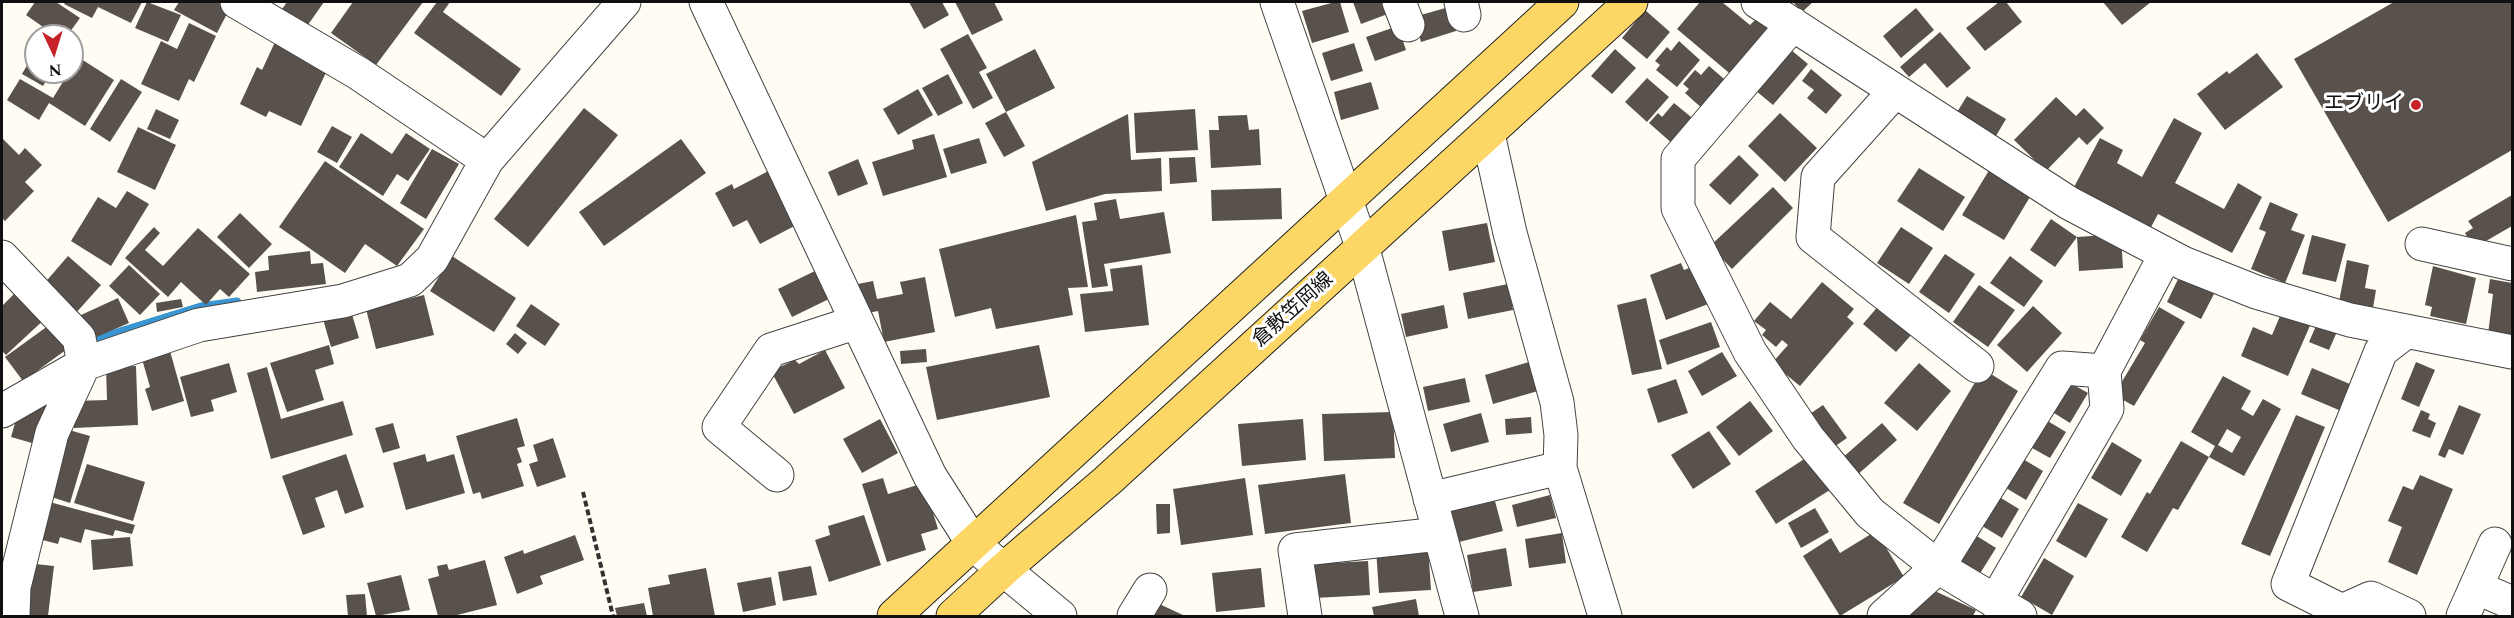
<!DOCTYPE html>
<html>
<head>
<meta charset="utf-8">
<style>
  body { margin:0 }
  #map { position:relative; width:2514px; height:618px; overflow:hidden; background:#fffdf3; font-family:Spectral,serif }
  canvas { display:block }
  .frame { position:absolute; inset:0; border:3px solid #101010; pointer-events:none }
  .north { position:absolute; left:24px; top:24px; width:60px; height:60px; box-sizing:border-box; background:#fff; border:2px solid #9f9f9f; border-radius:50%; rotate:176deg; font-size:16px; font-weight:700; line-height:24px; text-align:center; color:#101010 }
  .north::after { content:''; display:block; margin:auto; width:21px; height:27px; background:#c7212a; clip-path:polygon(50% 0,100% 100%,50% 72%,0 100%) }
</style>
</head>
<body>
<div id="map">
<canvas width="2514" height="618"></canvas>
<div class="frame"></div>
<div class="north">N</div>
</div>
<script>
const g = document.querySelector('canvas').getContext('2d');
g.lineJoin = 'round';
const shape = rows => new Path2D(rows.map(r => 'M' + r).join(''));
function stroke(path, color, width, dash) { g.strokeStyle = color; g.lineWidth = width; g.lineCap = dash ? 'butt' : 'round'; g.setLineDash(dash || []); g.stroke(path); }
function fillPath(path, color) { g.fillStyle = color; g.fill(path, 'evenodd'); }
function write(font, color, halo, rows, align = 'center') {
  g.font = font + ' Spectral,"Noto Sans JP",serif'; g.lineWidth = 6; g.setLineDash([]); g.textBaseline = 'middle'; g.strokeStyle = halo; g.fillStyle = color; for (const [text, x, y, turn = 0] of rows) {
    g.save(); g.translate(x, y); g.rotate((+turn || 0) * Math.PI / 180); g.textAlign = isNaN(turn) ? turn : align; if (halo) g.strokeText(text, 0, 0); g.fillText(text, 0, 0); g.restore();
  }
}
stroke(shape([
  [88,348,101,338,201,307,237,302]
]), '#3996d3', 9);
fillPath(shape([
  [35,2,56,2,80,18,67,36,56,36,26,15],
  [66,2,142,2,131,23,98,7,92,18,64,4],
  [147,2,181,15,168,42,135,28],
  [179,2,218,2,230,8,217,33,174,10],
  [287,2,324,2,305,29,280,12],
  [353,2,423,2,376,65,331,33],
  [437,2,450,2,443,12,521,69,501,96,414,33],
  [909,2,942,2,949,15,924,29],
  [955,2,994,2,1003,20,972,35],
  [1335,2,1340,2,1349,32,1312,43,1302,11],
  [1353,2,1389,2,1393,12,1361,24],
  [1700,2,1722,2,1750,25,1756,19,1772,32,1734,77,1677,29],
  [1793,2,1813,2,1802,12],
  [1999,2,2006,2,2022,22,1985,51,1966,28],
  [2103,2,2151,2,2122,25],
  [2394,2,2512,2,2512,150,2388,222,2294,59],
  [1449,7,1456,31,1421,42,1414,17],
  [1916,8,1934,30,1901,58,1883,36],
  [1645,10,1670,32,1647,59,1622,38],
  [189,23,216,36,194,82,189,79,179,101,141,84,161,41,177,49],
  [1398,26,1406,50,1375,61,1366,37],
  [1940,32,1971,68,1947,88,1925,63,1909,77,1900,67],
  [968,34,987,68,979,72,993,98,973,109,940,49],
  [1679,41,1700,60,1677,87,1656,70,1660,65,1655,61,1667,47,1671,51],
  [275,42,329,66,301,126,269,111,266,117,240,104,257,67,262,70],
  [1354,43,1363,71,1331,81,1322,53],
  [1784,44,1808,64,1773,105,1749,85],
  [1035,49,1055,88,1006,112,986,74],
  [1615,49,1636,68,1612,94,1591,76],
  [36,50,36,72,52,72,43,86,22,74],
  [2257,53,2283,87,2225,130,2197,94,2227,71,2229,74],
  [78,57,114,80,85,126,49,103,39,120,7,100,20,79,53,98,69,72,72,72,72,68],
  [1709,66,1730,84,1705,111,1685,93,1689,89,1683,84,1695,70,1701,75],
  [1811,69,1842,95,1826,114,1807,98,1814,90,1802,81],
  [948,74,963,103,938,116,922,88],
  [1647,78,1669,97,1647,122,1625,102],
  [121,79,142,92,110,142,90,129],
  [1371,82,1379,109,1341,120,1334,92],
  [918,89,933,115,898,135,883,109],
  [1967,96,2006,119,1993,141,1954,117],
  [2056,97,2076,116,2084,108,2104,128,2087,145,2079,137,2046,171,2014,140],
  [1674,103,1696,121,1674,145,1649,123,1658,113,1662,117],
  [584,108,618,135,528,247,494,219],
  [156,109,179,120,170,139,147,129],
  [1195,109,1198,150,1136,153,1134,113],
  [1006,112,1025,146,1004,157,985,123],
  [1780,113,1817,148,1785,182,1748,146],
  [1128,114,1131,160,1161,158,1162,191,1105,194,1046,211,1032,162],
  [1247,115,1249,130,1259,129,1261,165,1211,168,1209,130,1219,130,1218,116],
  [2174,118,2202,133,2175,183,2224,209,2238,183,2262,197,2232,253,2158,214,2150,229,2073,189,2100,138,2123,150,2117,163,2142,177],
  [332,126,352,137,337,163,317,152],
  [138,127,176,145,155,190,117,172],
  [361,133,392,154,406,133,430,149,408,181,397,174,383,196,339,167],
  [934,134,947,177,883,196,872,162,914,149,912,140],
  [979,138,987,163,951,174,943,149],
  [3,139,19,155,25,148,42,165,25,182,34,191,5,221,2,218],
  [681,139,706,173,604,246,579,212],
  [432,149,459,164,426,219,400,203],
  [1739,155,1759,175,1730,205,1709,185],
  [1195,157,1197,182,1170,184,1169,158],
  [858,159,868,184,838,196,828,172],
  [325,161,424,229,397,266,365,244,345,273,279,227],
  [776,167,804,221,760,244,747,220,733,227,715,193,732,184,734,189],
  [1991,167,2033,192,2004,240,1962,215],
  [1919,168,1965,197,1943,231,1897,201],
  [1773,187,1793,208,1732,269,1710,246],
  [1281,188,1282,219,1212,221,1211,190],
  [127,191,149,204,111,266,71,241,98,197,116,208],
  [2512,195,2512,226,2474,248,2465,233,2473,228,2468,221],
  [1116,199,1120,219,1164,212,1171,253,1104,264,1108,286,1092,288,1082,222,1097,220,1094,203],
  [2270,202,2298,214,2291,230,2305,235,2285,283,2251,269,2266,232,2259,229],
  [240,213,272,244,249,268,217,237],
  [1076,215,1088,287,1068,288,1073,315,996,329,991,308,955,317,939,249],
  [2051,219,2077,237,2055,267,2030,250],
  [1487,223,1495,262,1449,271,1442,231],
  [154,227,160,233,145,250,163,266,198,228,250,274,229,297,220,289,206,305,181,282,168,297,125,258],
  [1901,227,1933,248,1909,284,1877,263],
  [2121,234,2123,268,2079,271,2077,237],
  [2312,235,2346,244,2336,282,2302,274],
  [310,251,311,264,323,263,326,284,257,292,255,272,269,270,268,256],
  [1945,254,1975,274,1949,313,1919,292],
  [68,256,101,285,75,314,42,286],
  [452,256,516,298,494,332,430,291],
  [2010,256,2043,281,2024,307,1990,283],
  [2347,260,2369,265,2365,288,2376,290,2372,314,2338,307],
  [1681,263,1684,270,1697,265,1711,303,1666,320,1650,275],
  [129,265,160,294,140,315,109,286],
  [1142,265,1149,325,1085,332,1080,294,1113,291,1110,269],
  [2433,266,2476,278,2466,324,2430,316,2432,307,2425,305],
  [817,270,831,298,792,317,778,289],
  [2180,275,2215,292,2201,319,2167,302],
  [925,277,935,332,884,342,878,311,863,314,858,284,873,281,877,299,903,294,900,282],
  [2490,279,2512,283,2512,338,2488,334,2493,294,2488,293],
  [1822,282,1854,309,1847,317,1854,323,1800,386,1772,363,1788,345,1782,340,1776,347,1762,335,1766,330,1754,321,1770,302,1791,319],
  [1508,284,1513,310,1468,319,1463,293],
  [1979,285,2015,310,1988,347,1953,322],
  [21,287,48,316,6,355,2,351,2,306],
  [424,295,434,335,376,349,366,309],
  [118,298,129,323,92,339,81,315],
  [1646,298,1662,369,1632,375,1617,305],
  [181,299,183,307,157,312,156,303],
  [531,304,560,324,545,346,516,326],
  [1880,304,1913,333,1896,352,1863,324],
  [1444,305,1448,328,1406,337,1401,314],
  [2033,306,2062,333,2027,372,1997,345],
  [2159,307,2185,322,2134,406,2114,395,2145,343,2140,340],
  [2283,309,2312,321,2288,376,2241,356,2253,327,2272,335],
  [351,311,359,338,331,347,323,319],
  [2319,319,2339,327,2329,350,2309,342],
  [1711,322,1720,347,1667,365,1659,340],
  [52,323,70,347,23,381,5,357],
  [515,333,527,343,518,354,506,344],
  [329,345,334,364,315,370,324,400,287,412,270,363],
  [1039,345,1050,397,937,420,926,367],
  [926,349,927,362,901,364,900,351],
  [825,350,845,388,794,414,771,371,795,360,799,364],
  [170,351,184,401,152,411,145,389,150,387,142,359],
  [1722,352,1737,376,1702,396,1688,371],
  [1529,362,1538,391,1493,404,1485,375],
  [2416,362,2435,370,2419,407,2401,399],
  [229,363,237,392,211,400,214,411,191,417,180,377],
  [1919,363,1951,391,1917,431,1884,403],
  [136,366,138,425,74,428,73,401,107,400,106,367],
  [267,367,281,419,343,401,353,435,271,459,247,373],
  [2312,368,2364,390,2353,416,2301,394],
  [1983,369,2018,391,1939,524,1903,503],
  [2223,376,2251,391,2241,409,2253,416,2263,399,2281,409,2244,476,2209,457,2215,446,2191,432],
  [2227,429,2241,437,2232,453,2218,445],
  [1465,378,1470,402,1428,411,1423,387],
  [1676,379,1688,413,1658,423,1647,389],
  [2063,379,2088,393,2070,423,2046,408],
  [1750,401,1773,431,1739,456,1716,427],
  [40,403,51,407,39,445,11,437,17,416],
  [1823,405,1847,438,1831,449,1807,416],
  [2459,405,2481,414,2463,455,2449,449,2445,458,2438,455],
  [2421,410,2430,414,2428,419,2436,423,2430,438,2412,431],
  [1393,412,1395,458,1324,461,1322,414],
  [1481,413,1489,442,1451,452,1443,424],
  [2296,415,2325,427,2270,556,2241,544],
  [1531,417,1532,433,1506,435,1505,419],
  [2041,417,2066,432,2050,458,2025,444],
  [517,418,525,446,517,448,522,462,517,464,524,486,482,499,480,492,473,494,456,436],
  [880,419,898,453,862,473,843,439],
  [1303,419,1306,460,1242,466,1238,424],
  [393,423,400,448,383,453,375,428],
  [1882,423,1897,440,1856,476,1841,459],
  [62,428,90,436,70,503,42,494],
  [1709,431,1731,464,1693,489,1671,455],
  [553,438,566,477,537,487,529,464,538,461,533,445],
  [2181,441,2209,457,2178,510,2173,508,2147,552,2121,537,2147,492,2150,494],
  [2112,442,2142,460,2121,496,2091,478],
  [346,454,364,507,345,514,337,490,315,498,325,527,303,535,282,476],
  [425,454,427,462,454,454,465,493,406,510,393,463],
  [1812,454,1833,488,1776,524,1755,491],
  [2018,456,2043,471,2026,500,2001,485],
  [87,464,145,482,133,521,74,503],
  [1345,474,1351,523,1265,534,1258,485],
  [2420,475,2453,489,2417,575,2388,562,2402,527,2388,521,2403,486,2413,490],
  [883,478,888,494,924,483,938,529,921,534,926,550,887,562,862,484],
  [1245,478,1253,535,1181,545,1173,489],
  [1550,495,1556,518,1517,527,1512,505],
  [1996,495,2019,509,2002,538,1979,524],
  [42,500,135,525,132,534,115,530,113,536,85,529,81,543,60,537,58,544,31,537],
  [1495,501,1503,531,1459,542,1451,511],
  [2078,503,2108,519,2086,558,2056,541],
  [1156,504,1170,504,1170,533,1157,534],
  [1815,508,1829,532,1801,548,1788,523],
  [864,515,881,565,829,582,815,540,830,535,828,526],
  [1876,531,1904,577,1840,616,1803,556,1831,538,1840,553],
  [1562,533,1566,563,1529,568,1525,539],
  [1972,533,1996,548,1979,575,1955,561],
  [575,535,584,560,540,576,543,584,517,594,504,557,523,550,524,554],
  [130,537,133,566,93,570,91,540],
  [1428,545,1431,590,1379,593,1376,549],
  [1506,548,1512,586,1473,592,1467,555],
  [2044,558,2074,576,2052,615,2021,597],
  [485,560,497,605,453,616,438,616,428,579,439,576,437,566,447,564,449,570],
  [1368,561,1370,595,1315,598,1313,564],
  [26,563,54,566,48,616,20,616],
  [811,566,817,595,783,601,778,572],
  [706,568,715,616,653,616,648,588,670,584,668,575],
  [1261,568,1265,607,1216,612,1212,573],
  [401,575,410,610,376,616,367,583],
  [771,577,776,605,743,612,737,583],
  [1924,586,1976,610,1973,616,1910,616],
  [365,594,367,616,348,616,346,595],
  [1416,599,1419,616,1374,616,1372,607],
  [1153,601,1185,616,1145,616],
  [644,603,647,616,617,616,615,608]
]), '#59514c');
const minor = shape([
  [237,2,358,73,487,160],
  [706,2,930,476,974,545,1060,616],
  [1277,2,1363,249,1462,616],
  [1399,2,1408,25],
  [1461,2,1464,15],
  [1758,2,2069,203,2183,263,2256,292,2350,320,2512,352],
  [1793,24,1678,159,1678,208,1750,352,1808,438,1870,513,1938,567,2020,616],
  [1895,91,1818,177,1813,237,1977,366],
  [1488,134,1510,233,1557,402,1561,435,1560,468,1605,616],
  [2422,244,2512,264],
  [2,257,79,338,84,364,52,433,14,587,13,616],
  [2,411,84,364,199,325,343,301,410,280,432,259,487,160,624,2],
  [777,475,719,427,771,350,857,322],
  [1430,499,1560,468],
  [2476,587,2512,603],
  [1995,602,2107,409,2104,371,2166,254],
  [2342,611,2371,598,2409,616],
  [1134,616,1150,590],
  [1305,616,1295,550,1439,534],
  [1884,616,1938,567,2062,368,2104,371],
  [2340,616,2342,611,2288,584,2381,351,2407,331],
  [2463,616,2495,544]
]);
const major = shape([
  [894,616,1562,2],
  [953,616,1004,569,1107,481,1631,2]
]);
stroke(minor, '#434343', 35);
stroke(major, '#212121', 35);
stroke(shape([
  [583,492,613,616]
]), '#323232', 4, [6, 3]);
stroke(minor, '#fff', 33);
stroke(major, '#fdd765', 33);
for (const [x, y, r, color] of [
  [2416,105,6,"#c7212a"]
]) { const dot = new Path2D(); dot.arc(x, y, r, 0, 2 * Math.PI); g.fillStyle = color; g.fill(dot); stroke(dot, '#fff', 2); }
write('20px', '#101010', '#fff', [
  ["エブリイ",2404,105]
], 'right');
write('20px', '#101010', '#fff', [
  ["倉敷笠岡線",1294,311,-42]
]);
</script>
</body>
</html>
